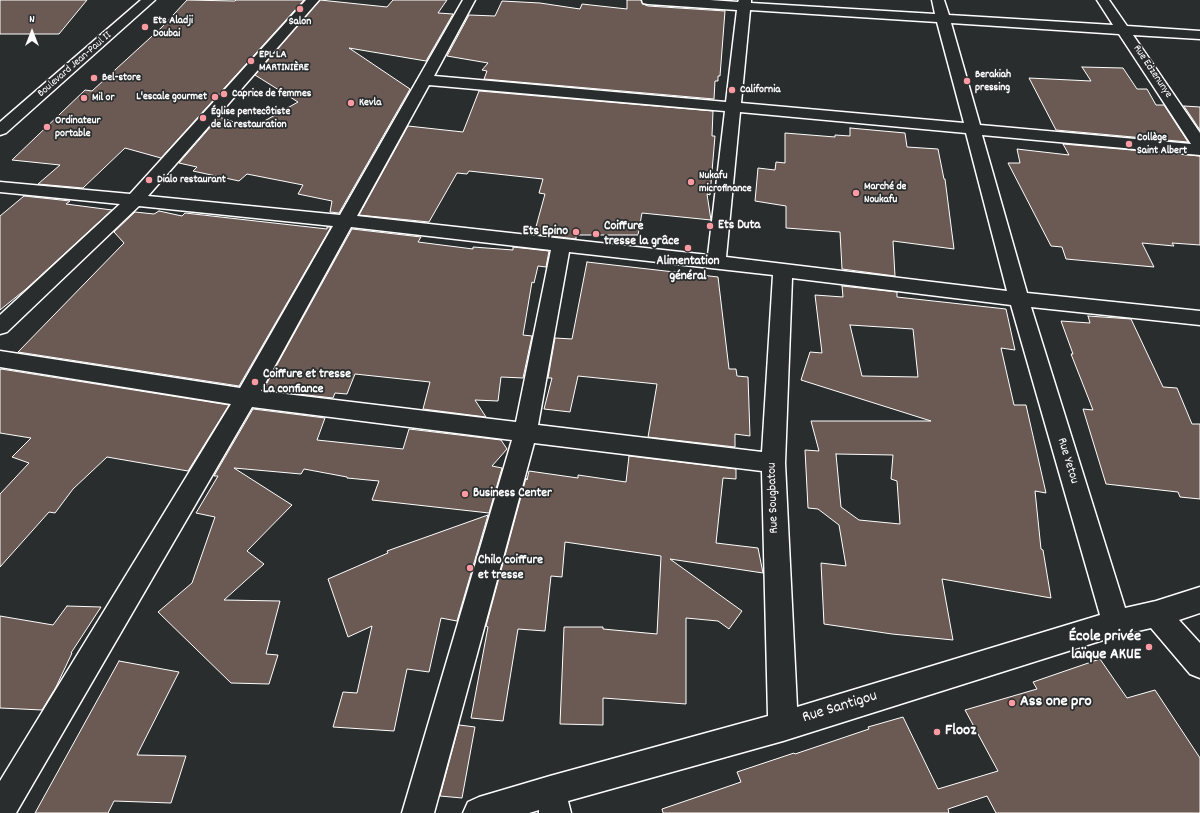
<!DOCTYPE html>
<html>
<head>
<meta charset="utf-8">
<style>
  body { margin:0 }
  #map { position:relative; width:1200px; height:813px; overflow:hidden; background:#2a2d2e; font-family:Dekko,sans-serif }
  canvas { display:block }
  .north { position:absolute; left:12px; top:12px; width:40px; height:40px; -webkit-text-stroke:3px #2a2d2e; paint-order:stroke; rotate:0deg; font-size:11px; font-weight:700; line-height:16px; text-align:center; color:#fff }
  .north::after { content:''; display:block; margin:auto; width:14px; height:18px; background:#fff; clip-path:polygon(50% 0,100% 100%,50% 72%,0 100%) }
</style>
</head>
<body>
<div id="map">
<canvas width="1200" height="813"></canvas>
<div class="north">N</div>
</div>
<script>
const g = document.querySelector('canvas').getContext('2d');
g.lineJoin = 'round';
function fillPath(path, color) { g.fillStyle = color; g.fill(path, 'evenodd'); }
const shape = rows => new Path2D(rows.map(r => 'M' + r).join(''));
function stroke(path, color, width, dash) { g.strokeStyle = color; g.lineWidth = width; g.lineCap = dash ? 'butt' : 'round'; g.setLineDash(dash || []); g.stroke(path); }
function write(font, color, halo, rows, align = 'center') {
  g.font = font + ' Dekko,sans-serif'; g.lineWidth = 3.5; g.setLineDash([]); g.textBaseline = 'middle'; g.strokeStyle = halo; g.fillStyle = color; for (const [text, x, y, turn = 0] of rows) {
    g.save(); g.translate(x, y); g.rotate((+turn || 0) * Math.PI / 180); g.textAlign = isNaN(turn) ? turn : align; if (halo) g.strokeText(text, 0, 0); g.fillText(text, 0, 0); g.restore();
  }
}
const building = shape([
  [0,0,87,0,59,34,0,34,0,0],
  [187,0,235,1,236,0,304,0,161,158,125,148,83,188,38,184,60,165,12,160,85,90,92,91,162,27,187,0],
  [320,0,387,7,393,0,447,0,438,13,453,14,426,61,349,48,410,89,339,213,330,212,332,201,298,194,303,185,247,174,239,181,193,171,197,167,179,163,219,117,252,128,298,102,255,75,320,0],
  [627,0,641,0,643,4,648,6,725,11,720,76,718,76,718,81,715,81,714,99,484,79,487,71,482,70,488,63,447,56,469,15,495,16,502,1,540,3,580,9,582,4,627,9,627,0],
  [1082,67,1123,68,1137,89,1147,89,1156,105,1164,105,1188,142,1056,130,1029,78,1091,81,1082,67],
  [479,91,713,111,712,136,715,136,710,195,707,194,711,220,642,213,638,235,576,235,576,239,534,234,545,194,539,193,543,179,469,171,467,174,457,173,429,222,359,215,408,126,463,132,479,91],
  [1184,106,1200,107,1200,130,1184,106],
  [850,128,905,133,907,147,938,149,944,179,945,179,954,249,893,241,895,276,842,269,840,232,786,228,786,206,755,201,758,168,775,170,776,162,785,163,785,133,835,137,835,135,850,136,850,128],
  [1063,144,1200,156,1200,245,1172,243,1174,246,1142,243,1154,267,1066,259,1062,247,1051,246,1008,163,1020,163,1017,149,1069,155,1063,144],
  [24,196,70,201,66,204,112,210,26,289,0,310,0,216,24,196],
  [159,211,182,216,185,213,327,229,327,227,331,227,239,386,18,352,124,243,114,232,135,212,154,214,159,211],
  [352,229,421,237,418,242,473,249,473,247,513,250,513,247,549,251,546,267,538,266,534,283,532,282,523,335,532,336,523,378,501,377,498,401,475,400,486,417,423,409,430,382,355,374,347,394,335,393,333,398,263,390,352,229],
  [587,262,718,277,729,369,736,369,737,376,748,377,750,436,735,434,735,447,648,437,657,384,578,376,570,412,544,409,552,378,548,378,555,338,572,339,587,262],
  [842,286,897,292,897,297,1006,309,1015,350,1001,348,1014,405,1026,405,1046,493,1035,491,1041,549,1043,550,1051,598,942,579,953,640,892,634,824,624,821,563,846,566,839,525,818,509,808,508,805,450,819,451,811,421,931,421,801,380,810,352,822,353,815,295,843,297,842,286],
  [850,325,913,329,918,377,862,376,850,325],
  [836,454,893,455,891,479,897,481,900,524,859,520,841,507,836,454],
  [1088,316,1131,319,1163,387,1177,388,1192,424,1200,424,1200,499,1180,497,1178,492,1106,484,1083,409,1093,410,1071,354,1073,354,1061,321,1090,323,1088,316],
  [1,369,229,405,188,471,107,457,73,489,55,513,49,512,0,567,0,494,29,463,12,457,31,438,0,433,0,370,1,369],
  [253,409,325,418,317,440,403,449,409,429,501,440,507,449,492,466,502,468,489,513,372,500,379,481,347,478,347,477,304,469,301,474,234,468,292,505,247,551,264,564,224,600,280,601,266,654,278,655,269,684,231,683,158,612,192,583,215,517,196,513,218,476,214,476,253,409],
  [629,456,736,469,736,479,723,478,716,543,758,548,763,573,670,559,742,611,729,629,718,621,686,618,686,704,603,698,603,725,560,724,564,627,603,627,603,629,657,634,661,556,565,542,562,577,551,576,545,631,518,629,503,721,471,718,488,627,486,626,526,478,527,480,529,471,578,478,578,475,626,482,629,456],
  [488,515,457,621,441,618,429,672,407,669,394,731,333,727,343,692,357,693,372,626,348,637,328,579,388,553,387,551,488,515],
  [67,606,101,607,71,653,72,653,56,687,42,710,0,708,0,616,53,625,67,606],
  [1100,659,1127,698,1155,690,1200,758,1200,813,996,813,987,796,948,809,949,813,663,813,662,809,741,782,737,772,794,753,795,754,869,729,868,727,903,717,938,789,998,771,965,710,1037,689,1033,682,1100,659],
  [119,661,179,672,137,755,186,756,171,803,114,801,108,813,35,813,119,661],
  [459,725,475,727,462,798,440,796,459,725]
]);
fillPath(building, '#6b5a53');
stroke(building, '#fff', 1);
const street = shape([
  [306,0,319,0,148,196,340,215,463,0,475,0,434,76,726,102,737,10,648,4,643,3,642,0,710,0,738,2,739,0,751,0,751,3,935,14,932,0,944,0,949,15,1113,25,1097,0,1109,0,1127,26,1200,31,1200,39,1133,35,1200,133,1200,155,982,135,1027,293,1200,311,1200,325,1031,307,1125,608,1156,601,1200,587,1200,613,1179,620,1200,643,1200,678,1190,674,1151,628,1116,636,783,741,568,801,571,813,539,813,539,810,529,813,463,813,468,802,479,797,550,776,768,716,762,471,534,443,434,813,402,813,512,440,252,407,16,813,0,813,0,781,231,404,0,367,0,351,240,388,333,226,139,206,7,332,0,334,0,315,120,204,0,192,0,182,130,194,306,0],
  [750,10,937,22,964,123,741,103,750,10],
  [951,23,1119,34,1191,144,980,125,951,23],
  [429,85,725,111,708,255,357,216,429,85],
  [740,112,966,133,1007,291,726,257,740,112],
  [351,227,551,250,516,422,261,391,351,227],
  [569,252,773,275,762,452,538,425,569,252],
  [792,278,1011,305,1100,615,797,707,785,463,792,278]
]);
const secondary = shape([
  [141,0,155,0,6,133,0,135,0,122,141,0]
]);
stroke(street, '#fff', 3);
stroke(secondary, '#fff', 3);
fillPath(street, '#2a2d2e');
fillPath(secondary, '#2a2d2e');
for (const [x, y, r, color] of [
  [300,9,4,"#ff9aa2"],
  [145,27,4,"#ff9aa2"],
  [251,61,4,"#ff9aa2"],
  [94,78,4,"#ff9aa2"],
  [967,81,4,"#ff9aa2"],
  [732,90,4,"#ff9aa2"],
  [224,94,4,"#ff9aa2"],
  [215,97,4,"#ff9aa2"],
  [84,98,4,"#ff9aa2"],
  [351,103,4,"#ff9aa2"],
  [203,118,4,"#ff9aa2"],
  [47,127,4,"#ff9aa2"],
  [1129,144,4,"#ff9aa2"],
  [149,180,4,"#ff9aa2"],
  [691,182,4,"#ff9aa2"],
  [856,193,4,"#ff9aa2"],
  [710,226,4,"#ff9aa2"],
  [576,232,4,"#ff9aa2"],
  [596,234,4,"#ff9aa2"],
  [688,248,4,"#ff9aa2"],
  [255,382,4,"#ff9aa2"],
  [465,494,4,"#ff9aa2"],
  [470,568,4,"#ff9aa2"],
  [1149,647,4,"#ff9aa2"],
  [1012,703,4,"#ff9aa2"],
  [937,732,4,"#ff9aa2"]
]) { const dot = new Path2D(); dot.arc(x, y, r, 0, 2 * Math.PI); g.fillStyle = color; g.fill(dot); stroke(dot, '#2a2d2e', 1.5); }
write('bold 11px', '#fff', '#2a2d2e', [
  ["Ets Aladji",153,21],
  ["Doubai",153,34],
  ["Salon",300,22,"center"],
  ["EPL LA",259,55],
  ["MARTINIÈRE",259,68],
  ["Berakiah",975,75],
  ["pressing",975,88],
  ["Bel-store",102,78],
  ["California",740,90],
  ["Caprice de femmes",232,94],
  ["L'escale gourmet",207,97,"right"],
  ["Mil or",92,98],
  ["Kevla",359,103],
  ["Église pentecôtiste",211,112],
  ["de la restauration",211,125],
  ["Ordinateur",55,121],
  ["portable",55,134],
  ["Collège",1137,138],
  ["Saint Albert",1137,151],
  ["Nukafu",699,176],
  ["microfinance",699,189],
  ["Dialo restaurant",157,180],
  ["Marché de",864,187],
  ["Noukafu",864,200]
], 'left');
write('11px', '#fff', '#2a2d2e', [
  ["Boulevard Jean-Paul II",75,65,-41],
  ["Rue Edzenunye",1152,72,56]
]);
write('bold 13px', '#fff', '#2a2d2e', [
  ["Ets Duta",718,226],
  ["Coiffure",604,227],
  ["tresse la grâce",604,242],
  ["Ets Epino",568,232,"right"],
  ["Alimentation",688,262,"center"],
  ["général",688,277,"center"],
  ["Coiffure et tresse",263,375],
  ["La confiance",263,390],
  ["Business Center",473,494],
  ["Chilo coiffure",478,561],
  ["et tresse",478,576]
], 'left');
write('13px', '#fff', '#2a2d2e', [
  ["Rue Yetou",1067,461,73],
  ["Rue Sougbatou",774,498,-92]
]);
write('bold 16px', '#fff', '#2a2d2e', [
  ["École privée",1141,638,"right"],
  ["laïque AKUE",1141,656,"right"],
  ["Ass one pro",1020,703],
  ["Flooz",945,732]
], 'left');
write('16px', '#fff', '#2a2d2e', [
  ["Rue Santigou",840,708,-17]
]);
</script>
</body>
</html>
